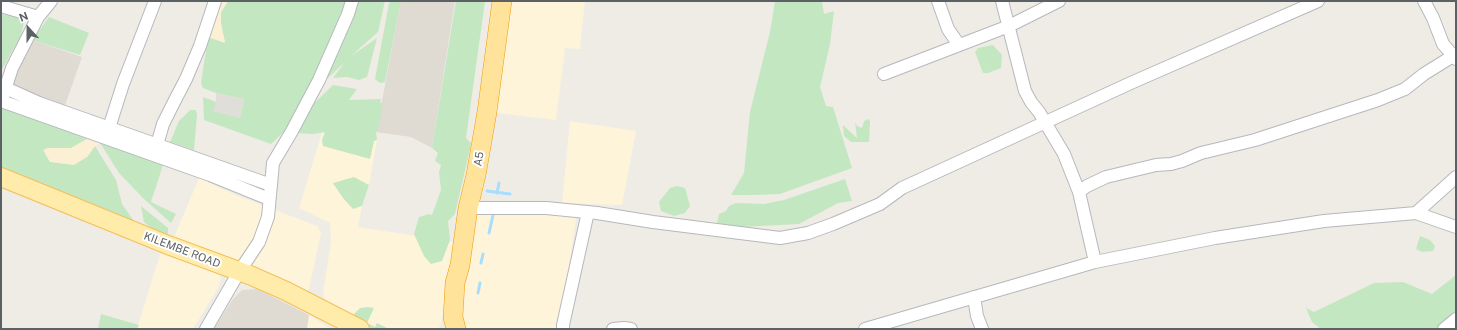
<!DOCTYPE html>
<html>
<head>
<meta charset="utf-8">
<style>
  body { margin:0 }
  #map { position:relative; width:1457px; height:330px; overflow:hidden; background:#efece5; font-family:"Public Sans",sans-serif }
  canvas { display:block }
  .frame { position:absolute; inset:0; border:2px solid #5c6165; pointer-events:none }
  .north { position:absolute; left:8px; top:8px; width:40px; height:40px; -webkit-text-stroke:3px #fff; paint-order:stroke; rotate:339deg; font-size:11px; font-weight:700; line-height:16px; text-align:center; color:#5c6165 }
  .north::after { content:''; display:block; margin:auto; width:14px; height:18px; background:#5c6165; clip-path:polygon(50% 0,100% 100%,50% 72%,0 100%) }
</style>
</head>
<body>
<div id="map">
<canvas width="1457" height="330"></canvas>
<div class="frame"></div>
<div class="north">N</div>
</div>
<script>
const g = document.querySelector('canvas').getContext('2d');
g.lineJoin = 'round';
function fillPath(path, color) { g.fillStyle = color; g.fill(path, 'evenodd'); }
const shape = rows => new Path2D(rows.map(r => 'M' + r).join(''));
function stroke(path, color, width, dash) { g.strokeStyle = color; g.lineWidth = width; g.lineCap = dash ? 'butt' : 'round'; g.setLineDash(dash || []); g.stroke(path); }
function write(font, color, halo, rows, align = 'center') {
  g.font = font + ' "Public Sans",sans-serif'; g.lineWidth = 4; g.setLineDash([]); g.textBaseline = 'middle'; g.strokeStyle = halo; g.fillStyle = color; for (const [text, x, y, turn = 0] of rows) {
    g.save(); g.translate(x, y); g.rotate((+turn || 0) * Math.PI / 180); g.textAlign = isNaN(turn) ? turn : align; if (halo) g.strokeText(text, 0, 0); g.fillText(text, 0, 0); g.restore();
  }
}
fillPath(shape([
  [506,1,585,1,580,49,565,48,556,120,488,112],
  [570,121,636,131,622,205,562,203],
  [322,133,377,140,369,185,362,206,358,227,455,242,441,324,438,329,364,329,327,307,323,294,331,241,330,223,299,208],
  [199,178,238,196,317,226,321,233,309,289,300,296,172,242],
  [536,206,574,214,576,219,560,329,461,329,460,324,472,215],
  [162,250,217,273,221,278,218,288,193,329,137,329,155,270],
  [309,315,331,329,307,329]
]), '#fef4da');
fillPath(shape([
  [216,93,244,99,240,118,212,111,216,102]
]), '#e0ded9');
fillPath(shape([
  [401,1,455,1,432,148,411,137,376,132],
  [32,40,82,57,62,114,10,93,12,74],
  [257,289,309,315,307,329,214,329,233,299,242,290]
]), '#dfdbd3');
fillPath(shape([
  [228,1,385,1,378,32,351,56,377,38,367,77,359,80,347,77,333,78,344,63,300,104,287,129,271,144,204,120,203,97,216,102,213,111,240,118,244,99,216,93,203,88,201,83,208,37,225,42,221,24,221,12],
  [391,1,401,1,385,82,380,83,375,79,389,3],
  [456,1,485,1,466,138,471,143,470,149,455,214,448,221,450,240,442,261,431,264,424,256,414,234,419,217,429,214,432,215,441,190,439,172,441,165,435,161,438,153,432,148],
  [775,1,822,1,824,14,834,11,830,44,820,87,826,106,833,107,852,168,780,194,754,195,731,195,744,173,750,112,770,32],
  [1,14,15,16,24,22,21,36,1,71],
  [49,17,89,33,80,55,32,40],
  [993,45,1002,55,1001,68,988,73,983,73,975,52,978,48],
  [333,85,357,89,349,100,381,99,380,103,383,103,378,129,376,132,377,140,374,141,370,159,323,146,322,140,325,132,313,134,296,133,306,111],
  [1,105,87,139,71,148,48,148,44,150,50,162,87,157,95,146,116,180,122,204,136,224,1,169],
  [190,110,196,110,197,115,194,150,170,142,179,121],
  [869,119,870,122,869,142,851,142,844,136,843,125,857,138,855,122,857,126,862,128,864,121],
  [100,143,163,165,151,202,176,214,171,223,143,198,119,173],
  [354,177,369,185,362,206,353,209,343,198,333,183],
  [845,179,852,201,838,203,799,224,742,227,717,223,719,214,726,211,729,206,736,203,764,204,784,200],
  [677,186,685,188,690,206,685,213,674,216,661,211,659,202,670,188],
  [141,206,168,228,168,234,155,231,144,222],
  [1420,236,1430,240,1435,246,1433,251,1422,252,1416,249],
  [1456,275,1456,329,1321,329,1312,322,1306,308,1314,312,1374,283,1403,282,1432,294],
  [368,307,374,308,367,323,375,327,377,323,389,329,373,329,356,319,354,314,360,308],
  [101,314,139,325,137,329,98,329]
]), '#c3e7c1');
fillPath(shape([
  [216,1,228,1,221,12,221,24,225,43,208,37],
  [87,139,100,143,95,146,87,157,74,165,50,162,43,150,48,148,71,148]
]), '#fbefd4');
stroke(shape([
  [487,191,510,194],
  [497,193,499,183],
  [489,233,493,215],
  [481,263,483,254],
  [478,293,480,283]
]), '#a5deff', 3);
const minor = shape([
  [938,1,948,29,959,45],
  [1002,1,1025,91,1031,102,1039,112,1064,154,1079,192,1095,262],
  [1424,1,1433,18,1443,44,1456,59],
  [1,6,38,17],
  [884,74,1009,26,1059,1],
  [1,86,39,103,271,185],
  [3,96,12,68,38,17,51,1],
  [1,101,210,175,269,199],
  [109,128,123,84,155,1],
  [157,153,157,145,163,124,173,104,186,79,200,46,215,1],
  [1079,192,1087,186,1106,177,1156,165,1171,164,1182,161,1201,153,1255,140,1378,100,1405,89,1424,74,1453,56],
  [468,208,546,208,597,213,653,222,780,238,808,233,833,224,880,204,902,188,1133,82,1318,1],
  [1416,213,1456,177],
  [974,297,977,316,982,329],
  [206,329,239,272,259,242,268,217,273,163,292,131,319,80,348,14,352,1],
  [563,329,563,325,588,212],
  [613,329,624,328,631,329],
  [865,329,1095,262,1215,238,1324,221,1416,213,1456,227],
  [1444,329,1456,319]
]);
const primary = shape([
  [1,177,168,245,252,276,286,291,360,329]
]);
const trunk = shape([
  [456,329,453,317,455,283,460,265,468,208,476,175,487,112,502,1]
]);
stroke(minor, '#b5b8bc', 14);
stroke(primary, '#f4bf59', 20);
stroke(trunk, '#f49800', 20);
stroke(minor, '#fff', 12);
stroke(primary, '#ffecaa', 18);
stroke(trunk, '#ffe39b', 19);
write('11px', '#5c6165', '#fff', [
  ["A5",479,159,-81],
  ["KILEMBE ROAD",182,250,21]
]);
</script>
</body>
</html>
